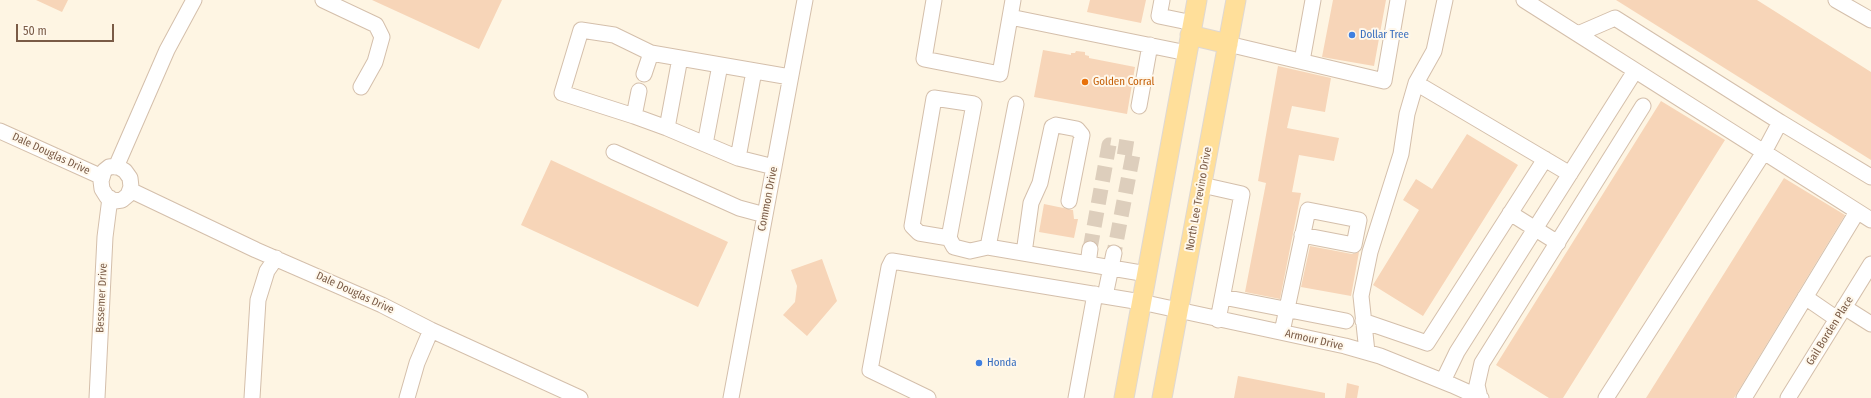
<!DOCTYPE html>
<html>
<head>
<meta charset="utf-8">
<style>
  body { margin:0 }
  #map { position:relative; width:1871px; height:398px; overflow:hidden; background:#fef5e3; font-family:"Fira Sans Condensed",sans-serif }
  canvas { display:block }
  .scale { position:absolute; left:16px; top:24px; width:98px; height:18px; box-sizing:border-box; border:2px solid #7a5b46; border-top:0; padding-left:5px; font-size:12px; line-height:14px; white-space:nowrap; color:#7a5b46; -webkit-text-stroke:3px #fff8ec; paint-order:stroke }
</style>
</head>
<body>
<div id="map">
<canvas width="1871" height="398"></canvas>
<div class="scale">50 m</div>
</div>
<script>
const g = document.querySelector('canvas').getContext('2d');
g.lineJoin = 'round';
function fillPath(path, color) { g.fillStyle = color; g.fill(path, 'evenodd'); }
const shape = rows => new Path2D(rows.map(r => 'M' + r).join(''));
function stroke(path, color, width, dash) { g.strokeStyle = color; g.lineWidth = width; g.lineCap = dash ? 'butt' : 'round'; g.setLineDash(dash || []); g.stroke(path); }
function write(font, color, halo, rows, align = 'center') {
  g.font = font + ' "Fira Sans Condensed",sans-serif'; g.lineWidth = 4; g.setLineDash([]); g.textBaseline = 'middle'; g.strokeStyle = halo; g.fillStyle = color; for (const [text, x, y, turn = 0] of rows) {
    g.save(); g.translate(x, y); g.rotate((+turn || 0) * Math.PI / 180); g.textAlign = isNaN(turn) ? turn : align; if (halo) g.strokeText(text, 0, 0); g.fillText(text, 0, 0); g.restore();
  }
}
fillPath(shape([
  [36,0,68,0,62,12],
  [372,0,502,0,479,49],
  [1090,0,1146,0,1141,23,1087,12],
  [1333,0,1386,0,1374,66,1322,57],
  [1616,0,1757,0,1871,72,1871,160],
  [1043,50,1071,55,1071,53,1075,53,1076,51,1085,52,1085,55,1089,56,1089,58,1135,67,1127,114,1034,97],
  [1278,66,1331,78,1325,112,1292,106,1287,128,1339,138,1334,161,1299,155,1292,192,1301,193,1280,299,1245,292,1266,183,1258,181],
  [1661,101,1725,140,1563,398,1549,398,1496,365],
  [1467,134,1518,165,1423,316,1373,285,1419,210,1403,200,1416,179,1432,189],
  [551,160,728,242,698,307,521,225],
  [1784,178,1845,215,1734,398,1646,398],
  [1044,204,1073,210,1074,219,1078,219,1074,238,1039,232],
  [1310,246,1352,254,1359,252,1351,296,1301,287],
  [822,259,837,301,807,336,783,315,795,302,797,286,791,270],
  [1238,376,1325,393,1325,398,1234,398],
  [1347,383,1359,386,1357,398,1345,398]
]), '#f7d5b8');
stroke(shape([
  [1090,249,1109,145,1134,149,1114,253]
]), '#ddcebc', 15, [15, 8]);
const minor = shape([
  [323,0,376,25,382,37,375,62,361,87],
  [934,0,924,59,1000,74,1013,0],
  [1162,0,1159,16,1193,23],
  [1524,0,1871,220],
  [1836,0,1871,20],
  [1010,17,1187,53],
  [1578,34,1615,18,1780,122,1764,152,1606,398],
  [1228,44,1384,81,1398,0],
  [1302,61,1313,0],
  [644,74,651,53,790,77],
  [1416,83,1570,174],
  [639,91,634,116,667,128,738,158,754,71],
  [1016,104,988,247,1147,274],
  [1139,106,1150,45],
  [634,116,562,93,581,30,614,35,651,53],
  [1780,122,1871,177],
  [667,128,680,58],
  [0,131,102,177],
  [705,144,720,65],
  [614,152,739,208,765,215],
  [738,158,774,167],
  [117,166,125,171,130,178,131,187,128,195,122,200,115,201,107,197,102,189,101,181,104,171,109,167,117,166],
  [116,167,167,50,194,0],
  [1202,185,1242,194,1218,320],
  [130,190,256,250,382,305,431,330,580,398],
  [1510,213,1558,243],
  [949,238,974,104,934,98,912,226,919,233,949,238,954,247,970,251,988,247],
  [1024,253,1031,203,1040,183,1052,127,1056,125,1077,129,1082,135,1069,201],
  [1088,264,1090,249],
  [1105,296,1114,253],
  [1223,297,1346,321],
  [1805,297,1837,319],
  [1844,307,1871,324],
  [1363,321,1427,343,1545,159],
  [1282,332,1308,210,1359,220,1354,245,1302,235],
  [1367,352,1361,296,1370,252,1401,154,1407,114,1416,83,1434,51,1445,0],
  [1443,381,1457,352,1635,71],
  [97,398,105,237,110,198],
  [252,398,258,300,267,271,276,258],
  [407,398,417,363,431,330],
  [731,398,805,0],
  [928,398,870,370,889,267,892,261,1141,302,1345,346,1380,356,1452,385,1481,398],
  [1076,398,1095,294],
  [1480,398,1477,385,1482,363,1643,106],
  [1744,398,1857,212],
  [1788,398,1871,264]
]);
const major = shape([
  [1190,35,1228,44],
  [1124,398,1197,0],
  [1162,398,1236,0]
]);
stroke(minor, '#d4bfab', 17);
stroke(major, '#dfd8d3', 21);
stroke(minor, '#fff', 15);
stroke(major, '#ffdf9a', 19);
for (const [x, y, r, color] of [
  [1352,35,4,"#3f7fe0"],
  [1085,82,4,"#e8710a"],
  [979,363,4,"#3f7fe0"]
]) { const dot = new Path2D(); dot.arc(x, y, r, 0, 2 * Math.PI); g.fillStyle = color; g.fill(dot); stroke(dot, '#fff8ec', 1.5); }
write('11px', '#366cbe', '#fff8ec', [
  ["Dollar Tree",1360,35],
  ["Honda",987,363]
], 'left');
write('11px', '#c56008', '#fff8ec', [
  ["Golden Corral",1093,82]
], 'left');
write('11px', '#7a5b46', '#fff8ec', [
  ["Dale Douglas Drive",51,154,25],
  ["Common Drive",768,199,-79],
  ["North Lee Trevino Drive",1199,199,-80],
  ["Dale Douglas Drive",355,293,25],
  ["Bessemer Drive",102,298,-87],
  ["Gail Borden Place",1830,331,-58],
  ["Armour Drive",1314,340,13]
]);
</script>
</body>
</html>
